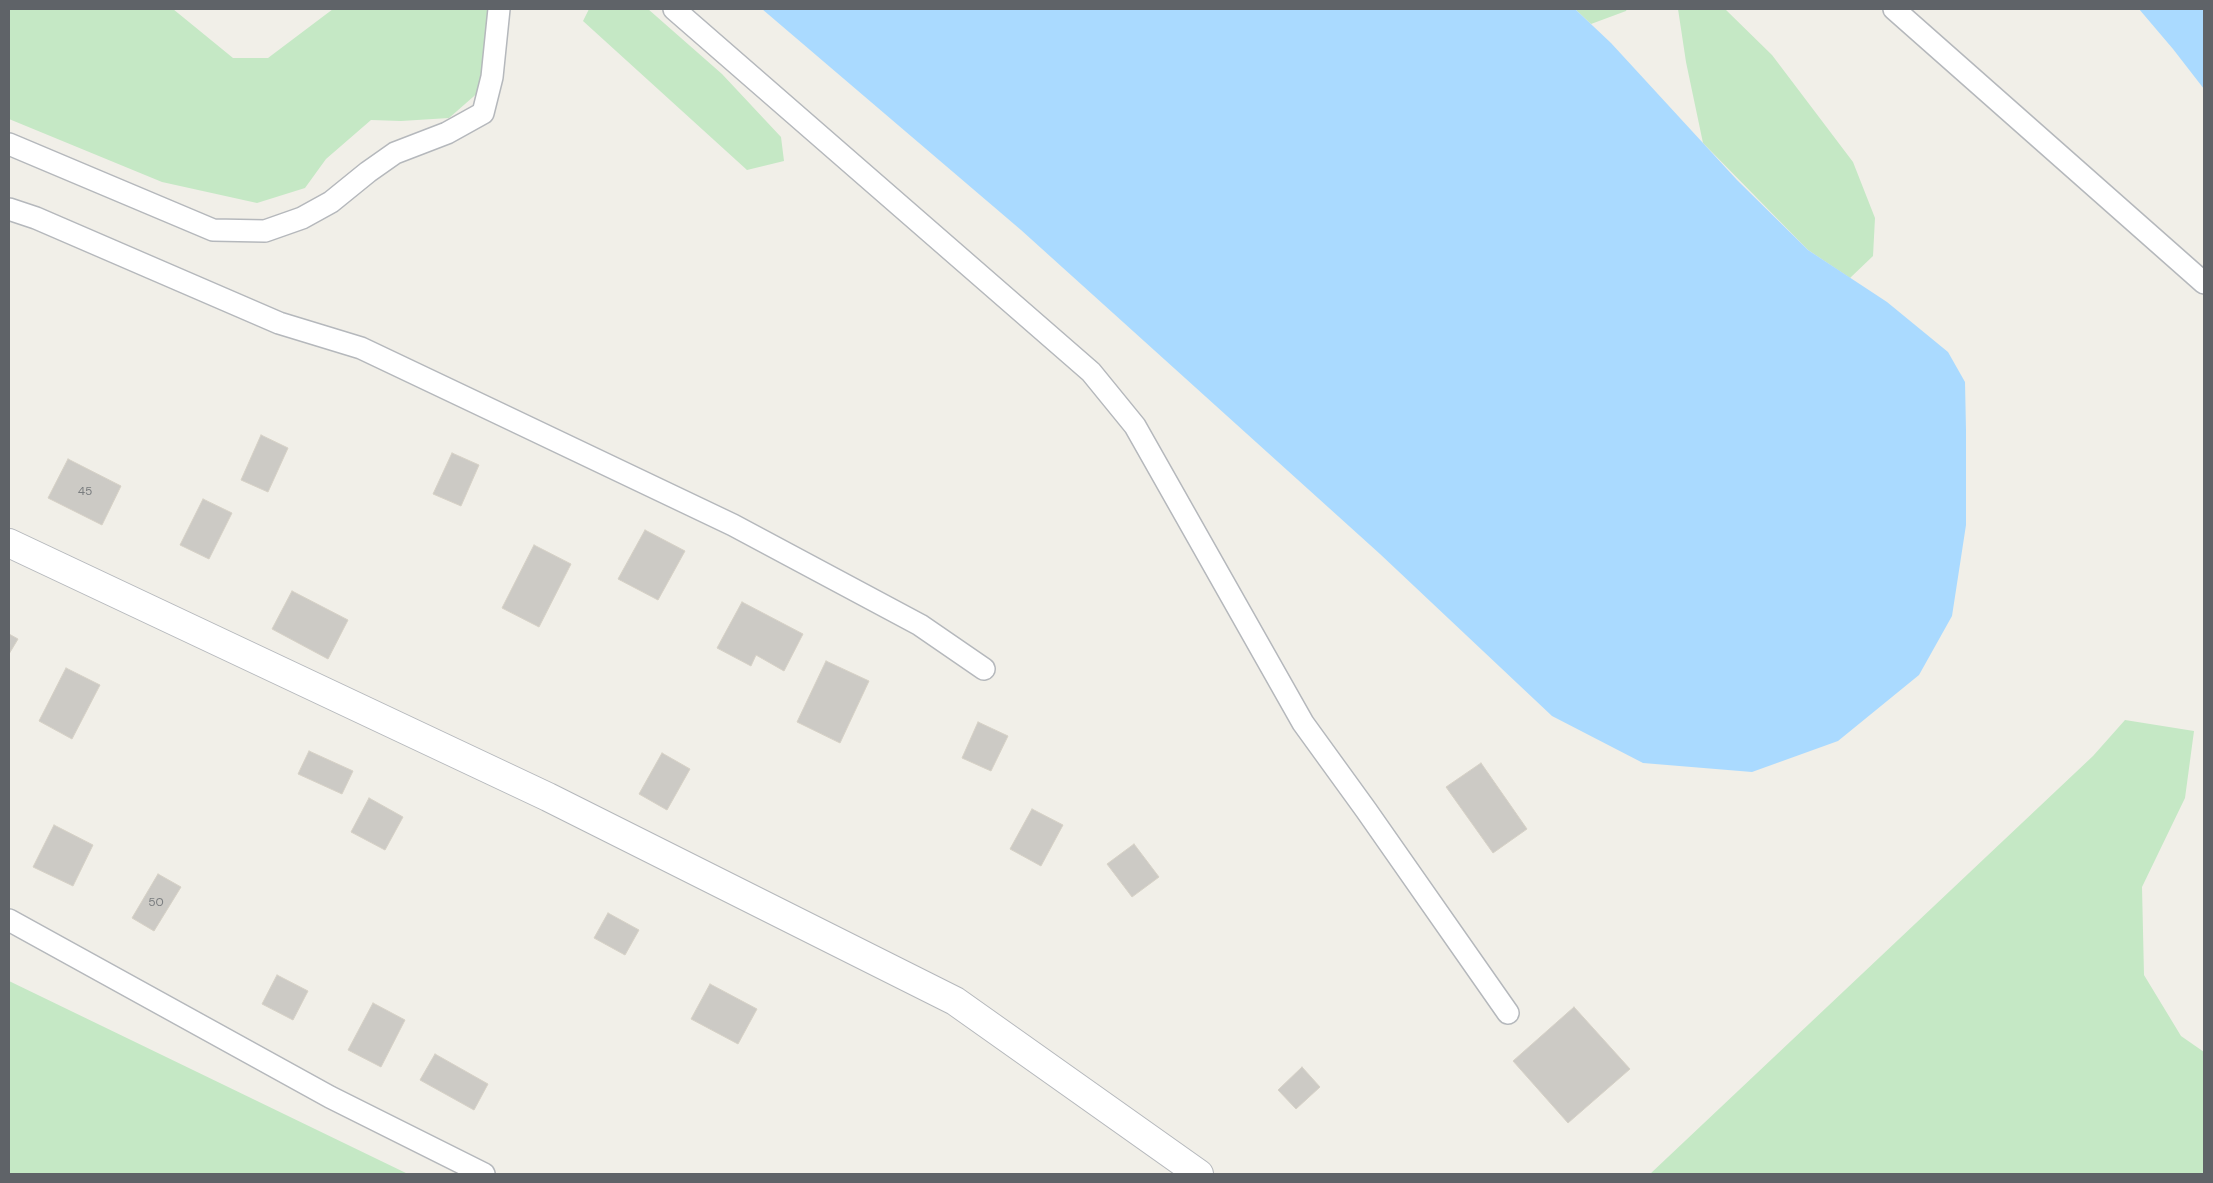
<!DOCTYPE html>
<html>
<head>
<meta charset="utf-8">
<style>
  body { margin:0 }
  #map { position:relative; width:2213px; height:1183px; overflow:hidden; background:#f1efe8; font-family:"DM Sans",sans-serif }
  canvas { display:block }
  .frame { position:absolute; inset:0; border:10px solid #5f6368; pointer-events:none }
</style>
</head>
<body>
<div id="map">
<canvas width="2213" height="1183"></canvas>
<div class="frame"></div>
</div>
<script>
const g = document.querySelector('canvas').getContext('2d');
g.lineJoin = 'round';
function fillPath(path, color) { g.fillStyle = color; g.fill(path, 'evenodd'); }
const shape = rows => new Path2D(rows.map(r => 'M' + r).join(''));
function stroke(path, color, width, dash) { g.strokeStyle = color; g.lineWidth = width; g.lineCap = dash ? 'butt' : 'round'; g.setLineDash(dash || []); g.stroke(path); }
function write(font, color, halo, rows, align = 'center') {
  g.font = font + ' "DM Sans",sans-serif'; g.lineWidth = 4.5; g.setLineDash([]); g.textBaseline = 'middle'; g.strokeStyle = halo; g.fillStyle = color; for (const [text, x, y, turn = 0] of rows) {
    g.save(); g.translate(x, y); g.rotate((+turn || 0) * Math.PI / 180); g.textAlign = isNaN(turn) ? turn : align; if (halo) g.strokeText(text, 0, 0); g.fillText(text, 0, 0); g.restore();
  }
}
fillPath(shape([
  [9,9,173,9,233,58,268,58,333,9,487,9,488,26,481,90,449,118,401,121,371,120,326,159,305,188,257,203,162,182,9,119],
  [589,9,648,9,722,74,781,137,784,161,747,170,583,21],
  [1575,9,1627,9,1626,11,1591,24],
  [1678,9,1725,9,1772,55,1853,162,1875,218,1873,256,1850,278,1808,250,1703,143,1686,62],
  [2125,720,2194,731,2185,798,2142,887,2144,975,2181,1036,2204,1052,2204,1174,1650,1174,2093,756],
  [9,981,408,1174,9,1174]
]), '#c5e8c5');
fillPath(shape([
  [762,9,1575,9,1611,43,1737,180,1808,250,1887,302,1948,352,1965,382,1966,430,1966,525,1952,616,1919,675,1838,741,1752,772,1643,763,1552,716,1380,554,1021,230],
  [2139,9,2204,9,2204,89,2173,49]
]), '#aadaff');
const building = shape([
  [261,435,288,448,268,492,241,480,261,435],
  [452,453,479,465,461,506,433,494,452,453],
  [68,459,121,486,102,525,48,498,68,459],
  [203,499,232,513,209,559,180,545,203,499],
  [645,530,685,551,658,600,618,579,645,530],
  [534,545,571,564,539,627,502,608,534,545],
  [292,591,348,620,328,659,272,629,292,591],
  [742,602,803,634,784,671,756,655,751,666,717,648,742,602],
  [9,634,18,639,9,654,9,634],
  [826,661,869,681,840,743,797,722,826,661],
  [66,668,100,685,72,739,39,721,66,668],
  [978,722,1008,736,991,771,962,758,978,722],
  [309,751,353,771,342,794,298,774,309,751],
  [662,753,690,769,667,810,639,794,662,753],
  [1481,763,1527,829,1493,853,1446,787,1481,763],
  [369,798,403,817,385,850,351,832,369,798],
  [1032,809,1063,825,1041,866,1010,849,1032,809],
  [54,825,93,845,73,886,33,867,54,825],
  [1134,844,1159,877,1132,897,1107,864,1134,844],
  [158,874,181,887,154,931,132,918,158,874],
  [608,913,639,930,625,955,594,938,608,913],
  [277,975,308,991,293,1020,262,1004,277,975],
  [710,984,757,1009,738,1044,691,1019,710,984],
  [373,1003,405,1020,381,1067,348,1050,373,1003],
  [1574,1007,1630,1069,1568,1123,1513,1061,1574,1007],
  [435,1054,488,1084,474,1110,420,1080,435,1054],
  [1302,1067,1320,1087,1296,1109,1278,1090,1302,1067]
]);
fillPath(building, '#cccac5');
stroke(building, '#d6d1c6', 1);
const service = shape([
  [674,9,1091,372,1135,426,1303,723,1366,810,1508,1013],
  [1894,9,2204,283],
  [9,144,213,230,265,231,302,218,331,202,368,172,395,153,447,133,483,113,492,77,499,9],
  [9,209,36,218,279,323,361,348,500,414,733,525,920,625,984,669],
  [9,920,330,1097,484,1174]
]);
const minor = shape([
  [9,543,548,797,955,1001,1199,1174]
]);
stroke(service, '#b5b8bc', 24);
stroke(minor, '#b5b8bc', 30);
stroke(service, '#fff', 21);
stroke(minor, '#fff', 28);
write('12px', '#7a7d7f', null, [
  ["45",85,492],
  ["50",156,903]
]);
</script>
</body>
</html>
